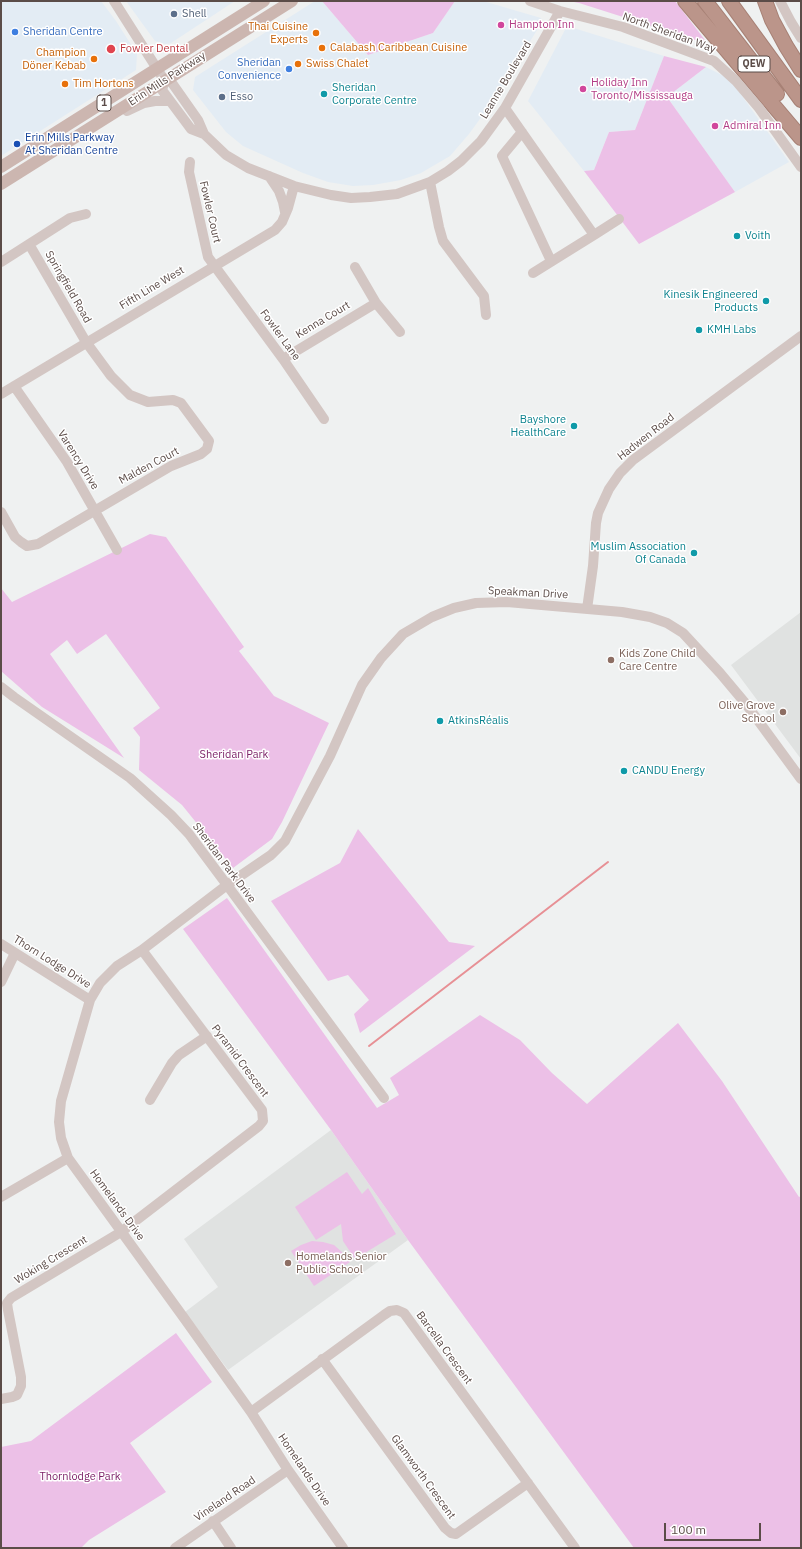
<!DOCTYPE html>
<html>
<head>
<meta charset="utf-8">
<style>
  body { margin:0 }
  #map { position:relative; width:802px; height:1549px; overflow:hidden; background:#eff1f1; font-family:"IBM Plex Sans",sans-serif }
  canvas { display:block }
  .frame { position:absolute; inset:0; border:2px solid #5b4c48; pointer-events:none }
  .scale { position:absolute; left:664px; top:1523px; width:97px; height:18px; box-sizing:border-box; border:2px solid #5b4c48; border-top:0; padding-left:5px; font-size:12px; line-height:14px; white-space:nowrap; color:#5b4c48; -webkit-text-stroke:3px #fff; paint-order:stroke }
</style>
</head>
<body>
<div id="map">
<canvas width="802" height="1549"></canvas>
<div class="frame"></div>
<div class="scale">100 m</div>
</div>
<script>
const g = document.querySelector('canvas').getContext('2d');
g.lineJoin = 'round';
function fillPath(path, color) { g.fillStyle = color; g.fill(path, 'evenodd'); }
const shape = rows => new Path2D(rows.map(r => 'M' + r).join(''));
function stroke(path, color, width, dash) { g.strokeStyle = color; g.lineWidth = width; g.lineCap = dash ? 'butt' : 'round'; g.setLineDash(dash || []); g.stroke(path); }
function write(font, color, halo, rows, align = 'center') {
  g.font = font + ' "IBM Plex Sans",sans-serif'; g.lineWidth = 3; g.setLineDash([]); g.textBaseline = 'middle'; g.strokeStyle = halo; g.fillStyle = color; for (const [text, x, y, turn = 0] of rows) {
    g.save(); g.translate(x, y); g.rotate((+turn || 0) * Math.PI / 180); g.textAlign = isNaN(turn) ? turn : align; if (halo) g.strokeText(text, 0, 0); g.fillText(text, 0, 0); g.restore();
  }
}
fillPath(shape([
  [1,1,101,1,116,21,137,54,136,70,1,156],
  [126,1,235,1,171,43,166,44,155,41],
  [315,1,322,1,368,55,433,33,455,1,483,1,541,18,542,22,493,101,469,134,450,156,421,173,401,180,373,185,353,186,328,182,303,173,243,146,226,132,193,90,195,77],
  [567,26,664,56,635,130,609,132,594,170,584,171,528,101],
  [706,67,730,79,789,162,735,192,667,97]
]), '#e3ecf4');
fillPath(shape([
  [801,612,801,759,731,665],
  [331,1130,408,1240,228,1370,185,1312,218,1287,184,1239]
]), '#e0e2e1');
fillPath(shape([
  [322,1,455,1,433,33,368,55],
  [569,1,675,1,708,44,579,3],
  [664,56,706,67,667,97,735,192,639,244,584,171,594,170,609,132,635,130],
  [150,534,166,537,244,647,239,651,274,696,329,723,282,822,272,839,233,868,182,805,139,770,140,737,133,728,160,708,106,634,77,654,67,640,50,654,124,758,42,707,1,671,1,588,12,602],
  [358,829,449,942,475,946,360,1033,354,1014,369,1000,348,975,328,981,271,901,340,863],
  [227,898,377,1108,399,1095,390,1078,480,1015,520,1040,552,1073,587,1104,678,1023,722,1081,799,1197,801,1196,801,1548,634,1548,408,1240,331,1130,183,929],
  [347,1172,362,1194,368,1188,396,1234,355,1259,343,1241,341,1224,316,1240,295,1207],
  [312,1241,323,1242,334,1245,343,1253,350,1262,314,1286,291,1251,301,1245],
  [176,1333,212,1382,130,1443,166,1492,89,1540,81,1548,1,1548,1,1447,31,1441]
]), '#ecc0e7');
stroke(shape([
  [369,1046,608,862]
]), '#e79095', 2);
const highway = shape([
  [685,1,801,138],
  [705,1,777,94],
  [729,1,801,100],
  [765,1,772,20,786,46,801,70]
]);
stroke(highway, '#a78175', 16);
stroke(shape([
  [114,1,161,75],
  [530,1,560,11,623,27,714,61,736,81,759,108,801,167],
  [780,1,791,22,801,38],
  [165,80,172,83,198,120,204,134,226,155,248,168,294,186,331,195,351,198,370,197,397,194,430,182,448,171,461,161,481,141,505,108,560,11],
  [165,80,162,90,191,129,204,134],
  [505,108,594,235,533,273],
  [127,111,144,103,155,101,170,101],
  [522,132,502,156,551,261],
  [190,162,189,172,208,257,283,359,324,419],
  [269,176,279,191,283,202,285,212],
  [430,182,439,227,443,241,484,296,486,315],
  [594,235,619,219],
  [1,262,70,218,86,214],
  [355,267,376,303,400,332],
  [283,359,376,303],
  [14,386,67,462,117,550],
  [1,394,275,230,282,222,288,208,294,186],
  [1,512,15,537,21,542,27,546,38,544,171,466,201,454,207,449,209,441,181,403,173,400,148,402,130,395,111,376,86,342,29,244],
  [587,609,593,566,596,523,598,513,609,489,620,473,633,460,801,336],
  [1,687,14,697,130,778,171,815,189,834,227,885,384,1098],
  [1,944,90,1000],
  [1,982,15,953],
  [150,1100,172,1063,179,1055,207,1036],
  [1,1197,68,1158],
  [322,1359,445,1528,451,1533,456,1534,528,1483],
  [1,1399,12,1397,17,1395,21,1386,21,1377,8,1310,7,1303,11,1298,121,1232,259,1126,263,1121,262,1110,142,950],
  [251,1412,384,1315,390,1311,397,1310,404,1313,575,1548],
  [213,1521,231,1548],
  [175,1548,288,1470],
  [343,1548,288,1470,251,1412,184,1318,68,1158,61,1138,59,1122,61,1101,90,1000,100,983,117,966,142,950,227,885,271,855,285,841,330,756,362,685,381,658,403,634,432,617,454,608,476,603,507,602,622,612,650,617,667,623,683,633,720,673,746,704,801,779]
]), '#d3c6c3', 10);
stroke(shape([
  [1,167,264,1],
  [1,184,292,1]
]), '#ccb6b0', 12);
stroke(highway, '#bb958a', 14);
for (const [x, y, r, color] of [
  [174,14,4,"#5c6f8a"],
  [501,25,4,"#d1479c"],
  [15,32,4,"#3f7fe0"],
  [316,33,4,"#e8710a"],
  [322,48,4,"#e8710a"],
  [111,49,5,"#e0444e"],
  [94,59,4,"#e8710a"],
  [298,64,4,"#e8710a"],
  [289,69,4,"#3f7fe0"],
  [65,84,4,"#e8710a"],
  [583,89,4,"#d1479c"],
  [324,94,4,"#0f9aa8"],
  [222,97,4,"#5c6f8a"],
  [715,126,4,"#d1479c"],
  [17,144,4,"#1a4fb4"],
  [737,236,4,"#0f9aa8"],
  [766,301,4,"#0f9aa8"],
  [699,330,4,"#0f9aa8"],
  [574,426,4,"#0f9aa8"],
  [694,553,4,"#0f9aa8"],
  [611,660,4,"#8d6e63"],
  [783,712,4,"#8d6e63"],
  [440,721,4,"#0f9aa8"],
  [624,771,4,"#0f9aa8"],
  [288,1263,4,"#8d6e63"]
]) { const dot = new Path2D(); dot.arc(x, y, r, 0, 2 * Math.PI); g.fillStyle = color; g.fill(dot); stroke(dot, '#fff', 1.5); }
for (const [x, y, w] of [
  [754,64,32],
  [104,103,14]
]) { const box = new Path2D(); box.roundRect(x - w / 2, y - 8, w, 16, 3); g.fillStyle = '#fff'; g.fill(box); stroke(box, '#5b4c48', 1); }
write('bold 10px', '#5b4c48', null, [
  ["QEW",754,64],
  ["1",104,103]
]);
write('11px', '#4e5e75', '#fff', [
  ["Shell",182,14],
  ["Esso",230,97]
], 'left');
write('11px', '#b23c85', '#fff', [
  ["Hampton Inn",509,25],
  ["Holiday Inn",591,83],
  ["Toronto/Mississauga",591,96],
  ["Admiral Inn",723,126]
], 'left');
write('11px', '#c56008', '#fff', [
  ["Thai Cuisine",308,27,"right"],
  ["Experts",308,40,"right"],
  ["Calabash Caribbean Cuisine",330,48],
  ["Champion",86,53,"right"],
  ["Döner Kebab",86,66,"right"],
  ["Swiss Chalet",306,64],
  ["Tim Hortons",73,84]
], 'left');
write('11px', '#366cbe', '#fff', [
  ["Sheridan Centre",23,32],
  ["Sheridan",281,63,"right"],
  ["Convenience",281,76,"right"]
], 'left');
write('11px', '#5b4c48', '#fff', [
  ["North Sheridan Way",669,33,20],
  ["Erin Mills Parkway",167,79,-33],
  ["Leanne Boulevard",506,80,-59],
  ["Fowler Court",210,212,77],
  ["Springfield Road",68,287,60],
  ["Fifth Line West",152,288,-31],
  ["Kenna Court",323,320,-31],
  ["Fowler Lane",280,335,54],
  ["Hadwen Road",646,437,-38],
  ["Varency Drive",78,460,58],
  ["Malden Court",149,466,-28],
  ["Speakman Drive",528,593,3],
  ["Sheridan Park Drive",224,863,53],
  ["Thorn Lodge Drive",52,962,32],
  ["Pyramid Crescent",240,1061,53],
  ["Homelands Drive",117,1205,54],
  ["Woking Crescent",51,1260,-31],
  ["Barcella Crescent",444,1348,54],
  ["Homelands Drive",304,1470,56],
  ["Glamworth Crescent",423,1477,54],
  ["Vineland Road",225,1499,-34]
]);
write('11px', '#be3a42', '#fff', [
  ["Fowler Dental",120,49]
], 'left');
write('11px', '#0d838f', '#fff', [
  ["Sheridan",332,88],
  ["Corporate Centre",332,101],
  ["Voith",745,236],
  ["Kinesik Engineered",758,295,"right"],
  ["Products",758,308,"right"],
  ["KMH Labs",707,330],
  ["Bayshore",566,420,"right"],
  ["HealthCare",566,433,"right"],
  ["Muslim Association",686,547,"right"],
  ["Of Canada",686,560,"right"],
  ["AtkinsRéalis",448,721],
  ["CANDU Energy",632,771]
], 'left');
write('11px', '#164399', '#fff', [
  ["Erin Mills Parkway",25,138],
  ["At Sheridan Centre",25,151]
], 'left');
write('11px', '#785e54', '#fff', [
  ["Kids Zone Child",619,654],
  ["Care Centre",619,667],
  ["Olive Grove",775,706,"right"],
  ["School",775,719,"right"],
  ["Homelands Senior",296,1257],
  ["Public School",296,1270]
], 'left');
write('11px', '#791c64', '#fff', [
  ["Sheridan Park",234,755],
  ["Thornlodge Park",80,1477]
]);
</script>
</body>
</html>
